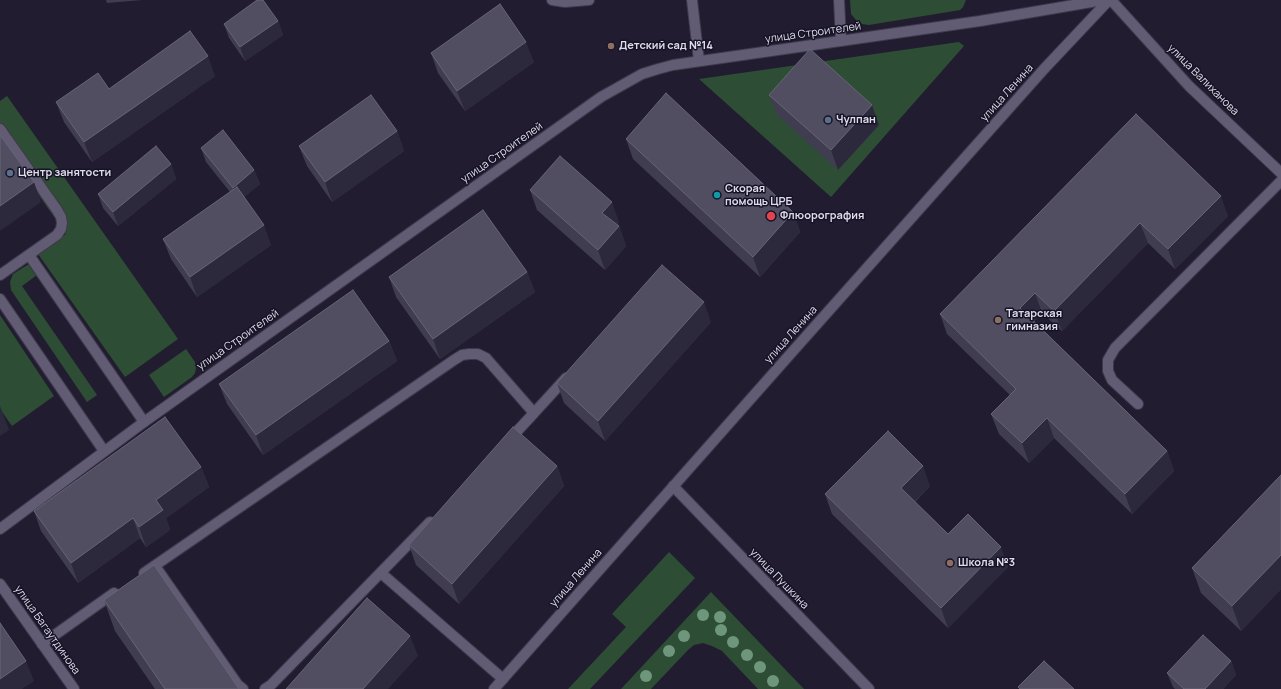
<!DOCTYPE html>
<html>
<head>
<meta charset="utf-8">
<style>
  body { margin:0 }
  canvas { display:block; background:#211c30 }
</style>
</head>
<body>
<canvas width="1281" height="689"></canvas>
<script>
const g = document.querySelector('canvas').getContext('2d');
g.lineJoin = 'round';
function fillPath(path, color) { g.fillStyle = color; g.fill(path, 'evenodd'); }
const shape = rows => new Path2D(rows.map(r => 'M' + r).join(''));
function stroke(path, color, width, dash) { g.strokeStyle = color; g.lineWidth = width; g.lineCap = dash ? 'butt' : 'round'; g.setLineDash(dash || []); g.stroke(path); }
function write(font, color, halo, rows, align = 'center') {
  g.font = font + ' Manrope,sans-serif'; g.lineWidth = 3; g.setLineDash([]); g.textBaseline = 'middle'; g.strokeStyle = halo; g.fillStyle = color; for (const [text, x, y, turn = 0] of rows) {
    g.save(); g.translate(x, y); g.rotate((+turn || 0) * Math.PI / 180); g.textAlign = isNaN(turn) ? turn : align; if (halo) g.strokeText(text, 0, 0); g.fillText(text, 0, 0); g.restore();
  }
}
fillPath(shape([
  [850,0,966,0,963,7,960,10,869,25,862,24,856,20,851,14],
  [959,42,964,46,831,197,699,79],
  [7,96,178,339,125,377,38,254,66,234,0,140,0,101],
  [29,264,37,275,22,286,97,395,87,402,11,290,10,282,13,274],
  [0,315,54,396,12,426,0,409],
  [186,349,195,362,196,368,195,373,192,377,164,397,149,375],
  [669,552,695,578,590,689,568,689,626,627,612,614],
  [711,592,804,689,758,689,722,651,712,646,703,643,694,645,688,650,651,689,621,689]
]), '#2d4d34');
const lane = shape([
  [552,0,565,2,589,0],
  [692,0,699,61],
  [839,0,841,41],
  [0,129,57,210,61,217,62,223,61,229,57,235,0,275],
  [29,255,144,422],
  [0,299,104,451],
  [1138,404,1112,380,1108,371,1108,360,1115,348,1281,181],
  [508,441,534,413],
  [155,566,238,685,243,689],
  [144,573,454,360,462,355,469,354,478,354,486,358,534,413,566,378],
  [381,573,503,679],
  [42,644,114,593],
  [265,689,271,685,430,522]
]);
const street = shape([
  [1111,0,1189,86,1281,173],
  [0,529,144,422,601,97,642,74,658,69,673,65,980,21,1103,0],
  [0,584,74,689]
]);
const secondary = shape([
  [673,486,869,689],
  [494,689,793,351,1044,69,1109,0]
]);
stroke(lane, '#3e394a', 12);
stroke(street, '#3e394a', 12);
stroke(secondary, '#3e394a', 12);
stroke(lane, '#615c74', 10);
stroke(street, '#615c74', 10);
stroke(secondary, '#615c74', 10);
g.fillStyle = '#6d967c';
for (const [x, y] of [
  [703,615],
  [720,617],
  [721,630],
  [684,636],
  [733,642],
  [669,651],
  [747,655],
  [760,667],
  [646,676],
  [773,681]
]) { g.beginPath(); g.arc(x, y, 6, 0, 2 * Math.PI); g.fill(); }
fillPath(shape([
  [106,0,142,0,107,3],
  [278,21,283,35,245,61,229,38,224,24],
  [431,53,534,62,465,111,438,73],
  [215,76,92,162,64,122,56,102,109,89],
  [769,95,879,125,838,170,777,115],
  [1136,114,1228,216,1175,269,1148,243,1062,331,1042,313,1034,321,1167,451,1174,471,1132,514,1054,438,1029,463,999,434,991,414,1010,395,947,334,940,314],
  [397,131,404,151,332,202,307,166,299,146],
  [626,139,793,212,800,232,760,277,633,159],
  [201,148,254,170,260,184,244,197,271,245,197,297,171,259,163,239,230,192,206,162],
  [171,164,176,179,118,226,103,208,98,194],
  [530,190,619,222,617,225,619,226,626,246,605,270,537,210],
  [527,272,535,292,440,359,396,297,389,277],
  [711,322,605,441,564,403,557,383],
  [389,341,397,361,263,455,227,404,219,384],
  [557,466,564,486,459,604,416,565,409,545],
  [201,467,209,487,166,518,170,530,146,547,140,538,78,583,41,531,34,511],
  [1281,475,1281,589,1241,631,1201,593,1192,568],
  [930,486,915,502,948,534,1008,567,948,628,832,514,825,494],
  [104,600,239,689,155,689,115,631],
  [1231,661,1236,675,1223,689,1175,689,1173,687,1167,673]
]), '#413d51');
fillPath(shape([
  [278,21,283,35,245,61,240,47],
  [526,42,534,62,465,111,457,91],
  [208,56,215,76,92,162,84,142],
  [872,105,879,125,838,170,831,150],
  [397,131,404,151,332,202,325,182],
  [171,164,176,179,118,226,113,212],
  [254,170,260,184,238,202,233,188],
  [34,182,41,202,0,231,0,206],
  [1221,196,1228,216,1175,269,1168,249],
  [612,202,619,222,610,233,602,213],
  [793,212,800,232,760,277,753,257],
  [1140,223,1148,243,1062,331,1054,311],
  [264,225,271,245,197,297,190,277],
  [619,226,626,246,605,270,598,250],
  [527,272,535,292,440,359,433,339],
  [1035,293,1042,313,1027,328,1020,308],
  [704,302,711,322,605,441,598,421],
  [389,341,397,361,263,455,256,435],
  [0,406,9,430,0,436],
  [1047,418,1054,438,1029,463,1022,443],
  [1167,451,1174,471,1132,514,1125,494],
  [557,466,564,486,459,604,452,584],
  [923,466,930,486,908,508,901,488],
  [201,467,209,487,166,518,170,530,146,547,139,527,156,500],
  [133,518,140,538,78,583,71,563],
  [1001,547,1008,567,948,628,941,608],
  [1281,555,1281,589,1241,631,1232,606],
  [410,636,418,656,388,689,363,689],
  [26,661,34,681,22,689,0,689,0,679],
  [1231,661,1236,675,1223,689,1205,689]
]), '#2d293d');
const building = shape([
  [257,0,263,0,278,21,240,47,224,24,257,0],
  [500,4,526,42,457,91,431,53,500,4],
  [190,31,208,56,84,142,56,102,98,73,109,89,190,31],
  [810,49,872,105,831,150,769,95,810,49],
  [666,93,793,212,753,257,626,139,666,93],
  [371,95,397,131,325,182,299,146,371,95],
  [1136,114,1221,196,1168,249,1140,223,1054,311,1035,293,1020,308,1167,451,1125,494,1047,418,1022,443,991,414,1016,389,940,314,1136,114],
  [223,130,254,170,233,188,201,148,223,130],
  [0,135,34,182,0,206,0,135],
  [156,146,171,164,113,212,98,194,156,146],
  [560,156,612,202,602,213,619,226,598,250,530,190,560,156],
  [237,187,264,225,190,277,163,239,237,187],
  [483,210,527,272,433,339,389,277,483,210],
  [662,265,704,302,598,421,557,383,662,265],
  [353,290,389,341,256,435,219,384,353,290],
  [165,417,201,467,156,500,163,510,139,527,133,518,71,563,34,511,165,417],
  [513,427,557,466,452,584,409,545,513,427],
  [888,431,923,466,901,488,948,534,968,514,1001,547,941,608,825,494,888,431],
  [1281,475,1281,555,1232,606,1192,568,1281,475],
  [154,565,239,689,165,689,104,600,154,565],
  [367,598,410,636,363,689,286,689,367,598],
  [0,623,26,661,0,679,0,623],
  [1203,635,1231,661,1205,689,1184,689,1167,673,1203,635],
  [1044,661,1074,689,1020,689,1018,687,1044,661]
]);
fillPath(building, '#524e62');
stroke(building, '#686477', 1);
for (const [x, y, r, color] of [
  [611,46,4,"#8d6e63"],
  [828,120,4,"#5c6f8a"],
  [10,173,4,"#5c6f8a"],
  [717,195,4,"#0f9aa8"],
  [771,216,5,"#e0444e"],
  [998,320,4,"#8d6e63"],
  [950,563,4,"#8d6e63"]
]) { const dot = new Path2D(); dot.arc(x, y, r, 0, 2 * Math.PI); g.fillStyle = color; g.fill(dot); stroke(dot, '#171326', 1.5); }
write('11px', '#dedcea', '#171326', [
  ["улица Строителей",813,33,-8],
  ["улица Валиханова",1203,80,45],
  ["улица Ленина",1007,93,-48],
  ["улица Строителей",502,153,-35],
  ["улица Ленина",791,335,-48],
  ["улица Строителей",238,340,-35],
  ["улица Ленина",576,578,-49],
  ["улица Пушкина",779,579,46],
  ["улица Багаутдинова",47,630,55]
]);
write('bold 11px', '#dedcea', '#171326', [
  ["Детский сад №14",619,46],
  ["Чулпан",836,120],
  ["Центр занятости",18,173],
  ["Скорая",725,189],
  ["помощь ЦРБ",725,202],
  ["Флюорография",780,216],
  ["Татарская",1006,314],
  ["гимназия",1006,327],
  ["Школа №3",958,563]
], 'left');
</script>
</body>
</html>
